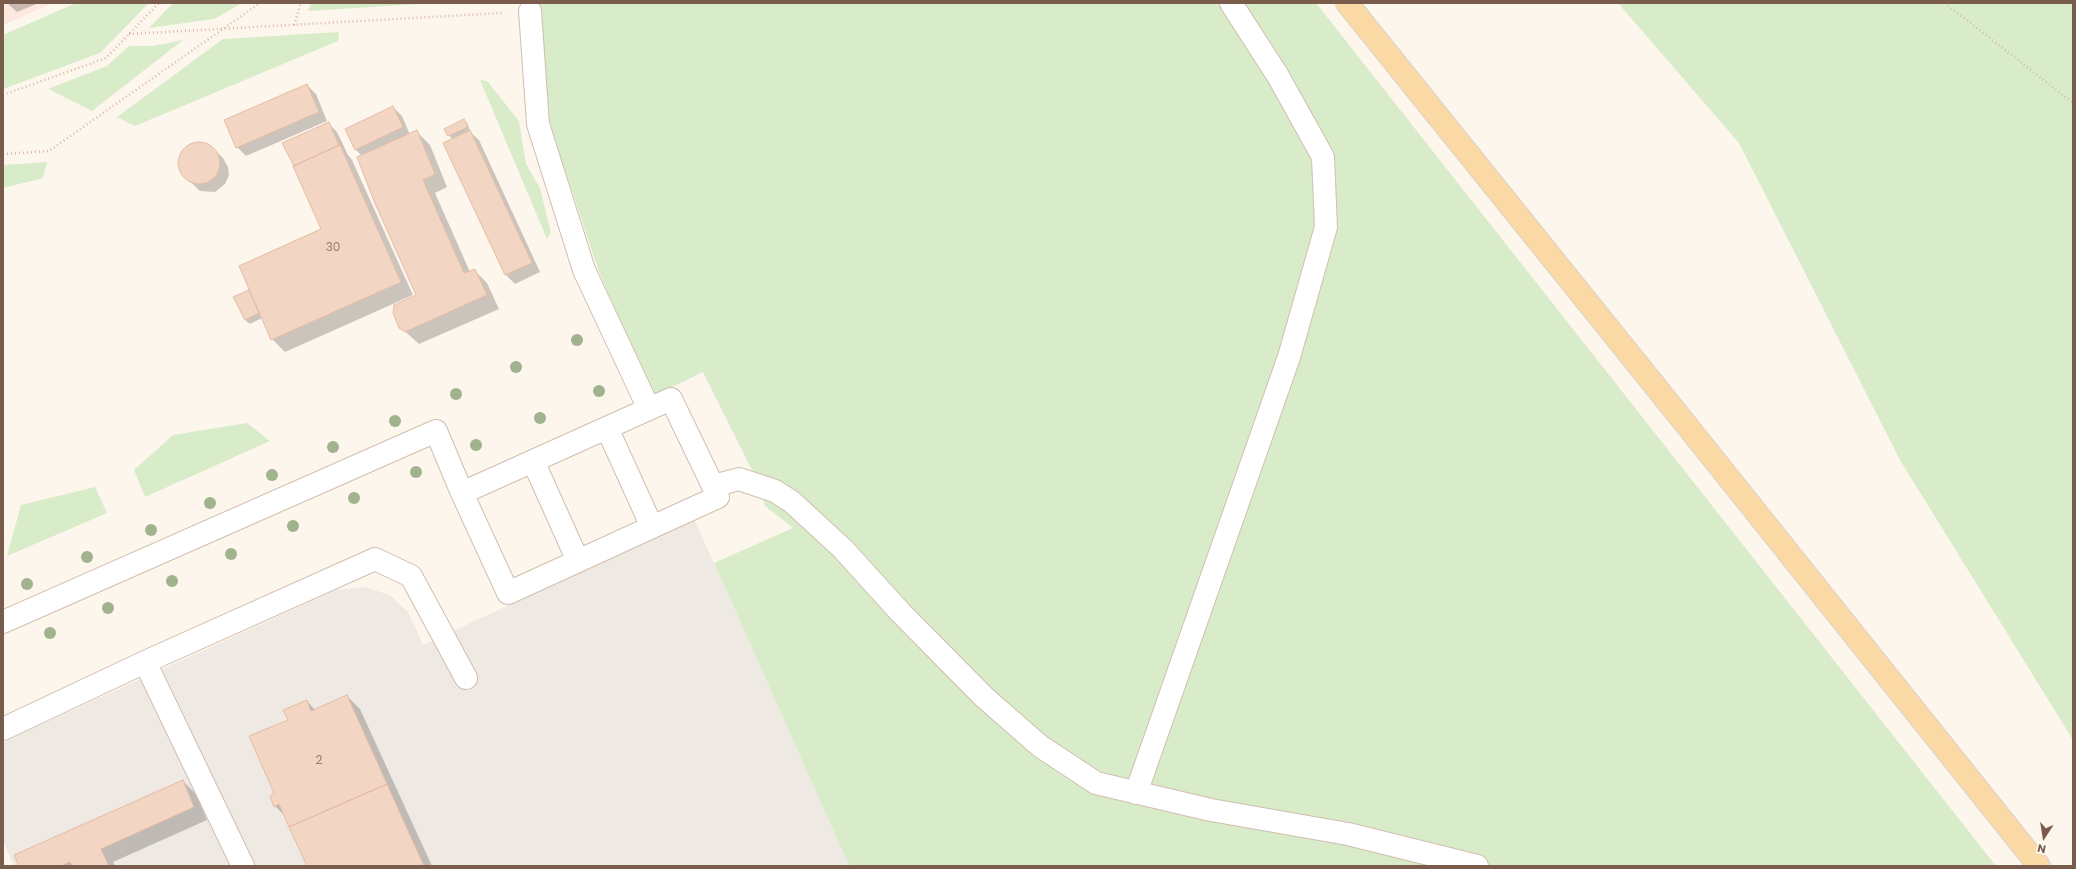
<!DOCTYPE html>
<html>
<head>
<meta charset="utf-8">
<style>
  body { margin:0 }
  #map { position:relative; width:2076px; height:869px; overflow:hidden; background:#fdf6ec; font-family:Poppins,sans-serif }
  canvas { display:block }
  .frame { position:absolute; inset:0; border:4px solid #7a5c4d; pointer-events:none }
  .north { position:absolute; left:2024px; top:817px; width:40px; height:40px; -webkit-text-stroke:3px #fffaf3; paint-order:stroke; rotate:192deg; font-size:11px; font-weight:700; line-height:16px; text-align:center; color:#7a5c4d }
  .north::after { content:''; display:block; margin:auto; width:14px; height:18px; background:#7a5c4d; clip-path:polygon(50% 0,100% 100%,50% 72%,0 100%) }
</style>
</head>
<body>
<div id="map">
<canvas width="2076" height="869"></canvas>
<div class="frame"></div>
<div class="north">N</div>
</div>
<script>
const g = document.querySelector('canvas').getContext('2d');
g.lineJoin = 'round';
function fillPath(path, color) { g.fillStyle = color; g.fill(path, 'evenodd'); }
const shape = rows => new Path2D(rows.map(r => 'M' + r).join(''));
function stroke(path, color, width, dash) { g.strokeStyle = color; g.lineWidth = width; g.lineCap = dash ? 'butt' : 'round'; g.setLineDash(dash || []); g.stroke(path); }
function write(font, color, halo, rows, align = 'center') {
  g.font = font + ' Poppins,sans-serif'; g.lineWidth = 4; g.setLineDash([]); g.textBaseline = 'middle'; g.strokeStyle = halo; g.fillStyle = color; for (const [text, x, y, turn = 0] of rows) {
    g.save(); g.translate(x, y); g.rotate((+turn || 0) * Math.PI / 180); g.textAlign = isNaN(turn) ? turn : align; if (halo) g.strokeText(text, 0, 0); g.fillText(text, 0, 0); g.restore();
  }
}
fillPath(shape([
  [3,3,53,3,3,25]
]), '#fde8e0');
fillPath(shape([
  [694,519,850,866,14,866,3,840,3,743,7,740,336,590,364,587,390,595,408,612,423,645]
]), '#efe9e4');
fillPath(shape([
  [76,3,149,3,100,53,3,89,3,35],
  [173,3,242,3,214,19,149,28],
  [311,3,436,3,308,11],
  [539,3,1316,3,1996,866,849,865,714,563,793,528,765,506,753,472,703,372,652,397,598,269,549,122],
  [1618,3,2073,3,2073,740,1900,460,1739,143],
  [339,32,338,41,135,126,117,117,223,39],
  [183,40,92,111,48,89,107,66,129,46,153,46],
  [480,80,487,81,519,121,526,164,540,188,551,233,547,239],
  [47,162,43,178,3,188,3,165],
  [247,423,270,441,145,497,134,470,173,435],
  [95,487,107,513,7,556,21,505]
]), '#d8ecc9');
fillPath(shape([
  [7,3,39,3,17,12],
  [307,85,316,94,327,121,246,156,237,147],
  [393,107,402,116,410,135,417,132,430,145,447,187,435,193,470,272,474,270,487,283,499,309,419,344,400,327,417,295,362,156,355,149],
  [464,120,468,124,470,132,479,140,540,272,515,284,506,275,444,144,453,140,449,135],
  [328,123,337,132,348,155,352,160,413,295,285,352,272,339,262,318,250,324,245,320,248,291,252,295,323,230,294,166],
  [203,143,214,149,223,158,228,167,229,175,225,184,215,192,200,191,181,173,179,163,182,152,190,145],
  [347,696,360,709,432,866,308,866,286,817,275,806,289,720,307,701,315,710],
  [183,781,196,794,207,820,113,862,115,866,20,866]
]), '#0003');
const building = shape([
  [307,84,319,112,236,148,224,120,307,84],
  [393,106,403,127,355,150,345,129,393,106],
  [464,119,468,127,448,136,444,129,464,119],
  [329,122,339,145,294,166,282,143,329,122],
  [417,130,435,174,423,180,464,273,475,269,487,295,405,332,399,328,393,313,394,305,416,295,374,201,357,157,417,130],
  [470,130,532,263,505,275,443,143,470,130],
  '178 163a21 21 0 1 1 42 0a21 21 0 1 1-42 0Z',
  [340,145,401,282,271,340,239,266,321,229,293,166,340,145],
  [249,290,259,313,245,320,233,297,249,290],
  [347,695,387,784,289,827,279,804,274,807,270,796,274,793,249,736,288,720,283,710,307,700,311,711,347,695],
  [183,780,194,807,101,849,109,866,72,866,70,862,61,866,19,866,14,855,183,780],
  [387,784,424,866,307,866,289,827,387,784]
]);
fillPath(building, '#f3d5c3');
stroke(building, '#e6bba3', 1);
const minor = shape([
  [530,11,538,124,584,270,649,409],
  [462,493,508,593,578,561,533,461],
  [652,527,718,497,713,486],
  [578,561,652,527,607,428],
  [3,622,436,431,462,493,671,399,713,486,739,479,775,491,792,502,843,549,901,613,984,697,1040,746,1096,783,1211,810,1348,834,1477,866],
  [145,662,243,866],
  [3,729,145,662,375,559,411,576,466,678],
  [1136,793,1289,357,1326,227,1323,157,1278,76,1231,3]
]);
const major = shape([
  [1347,3,1684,422,2039,866]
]);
stroke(minor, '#d1beb0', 24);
stroke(major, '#dad1cd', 24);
stroke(shape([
  [1945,3,2073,103],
  [294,25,301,3],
  [129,34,502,13],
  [3,95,106,58,159,3],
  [3,154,49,151,260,3]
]), '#d9b8a5', 2.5, [1, 3]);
stroke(minor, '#fff', 22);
stroke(major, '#fbd9a5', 22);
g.fillStyle = '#a0b28e';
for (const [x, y] of [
  [577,340],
  [516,367],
  [599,391],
  [456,394],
  [540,418],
  [395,421],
  [476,445],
  [333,447],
  [416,472],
  [272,475],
  [354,498],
  [210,503],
  [293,526],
  [151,530],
  [231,554],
  [87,557],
  [172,581],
  [27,584],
  [108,608],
  [50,633]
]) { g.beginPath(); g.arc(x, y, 6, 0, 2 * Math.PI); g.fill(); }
write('12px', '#987a6a', null, [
  ["30",333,248],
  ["2",319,761]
]);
</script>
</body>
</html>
